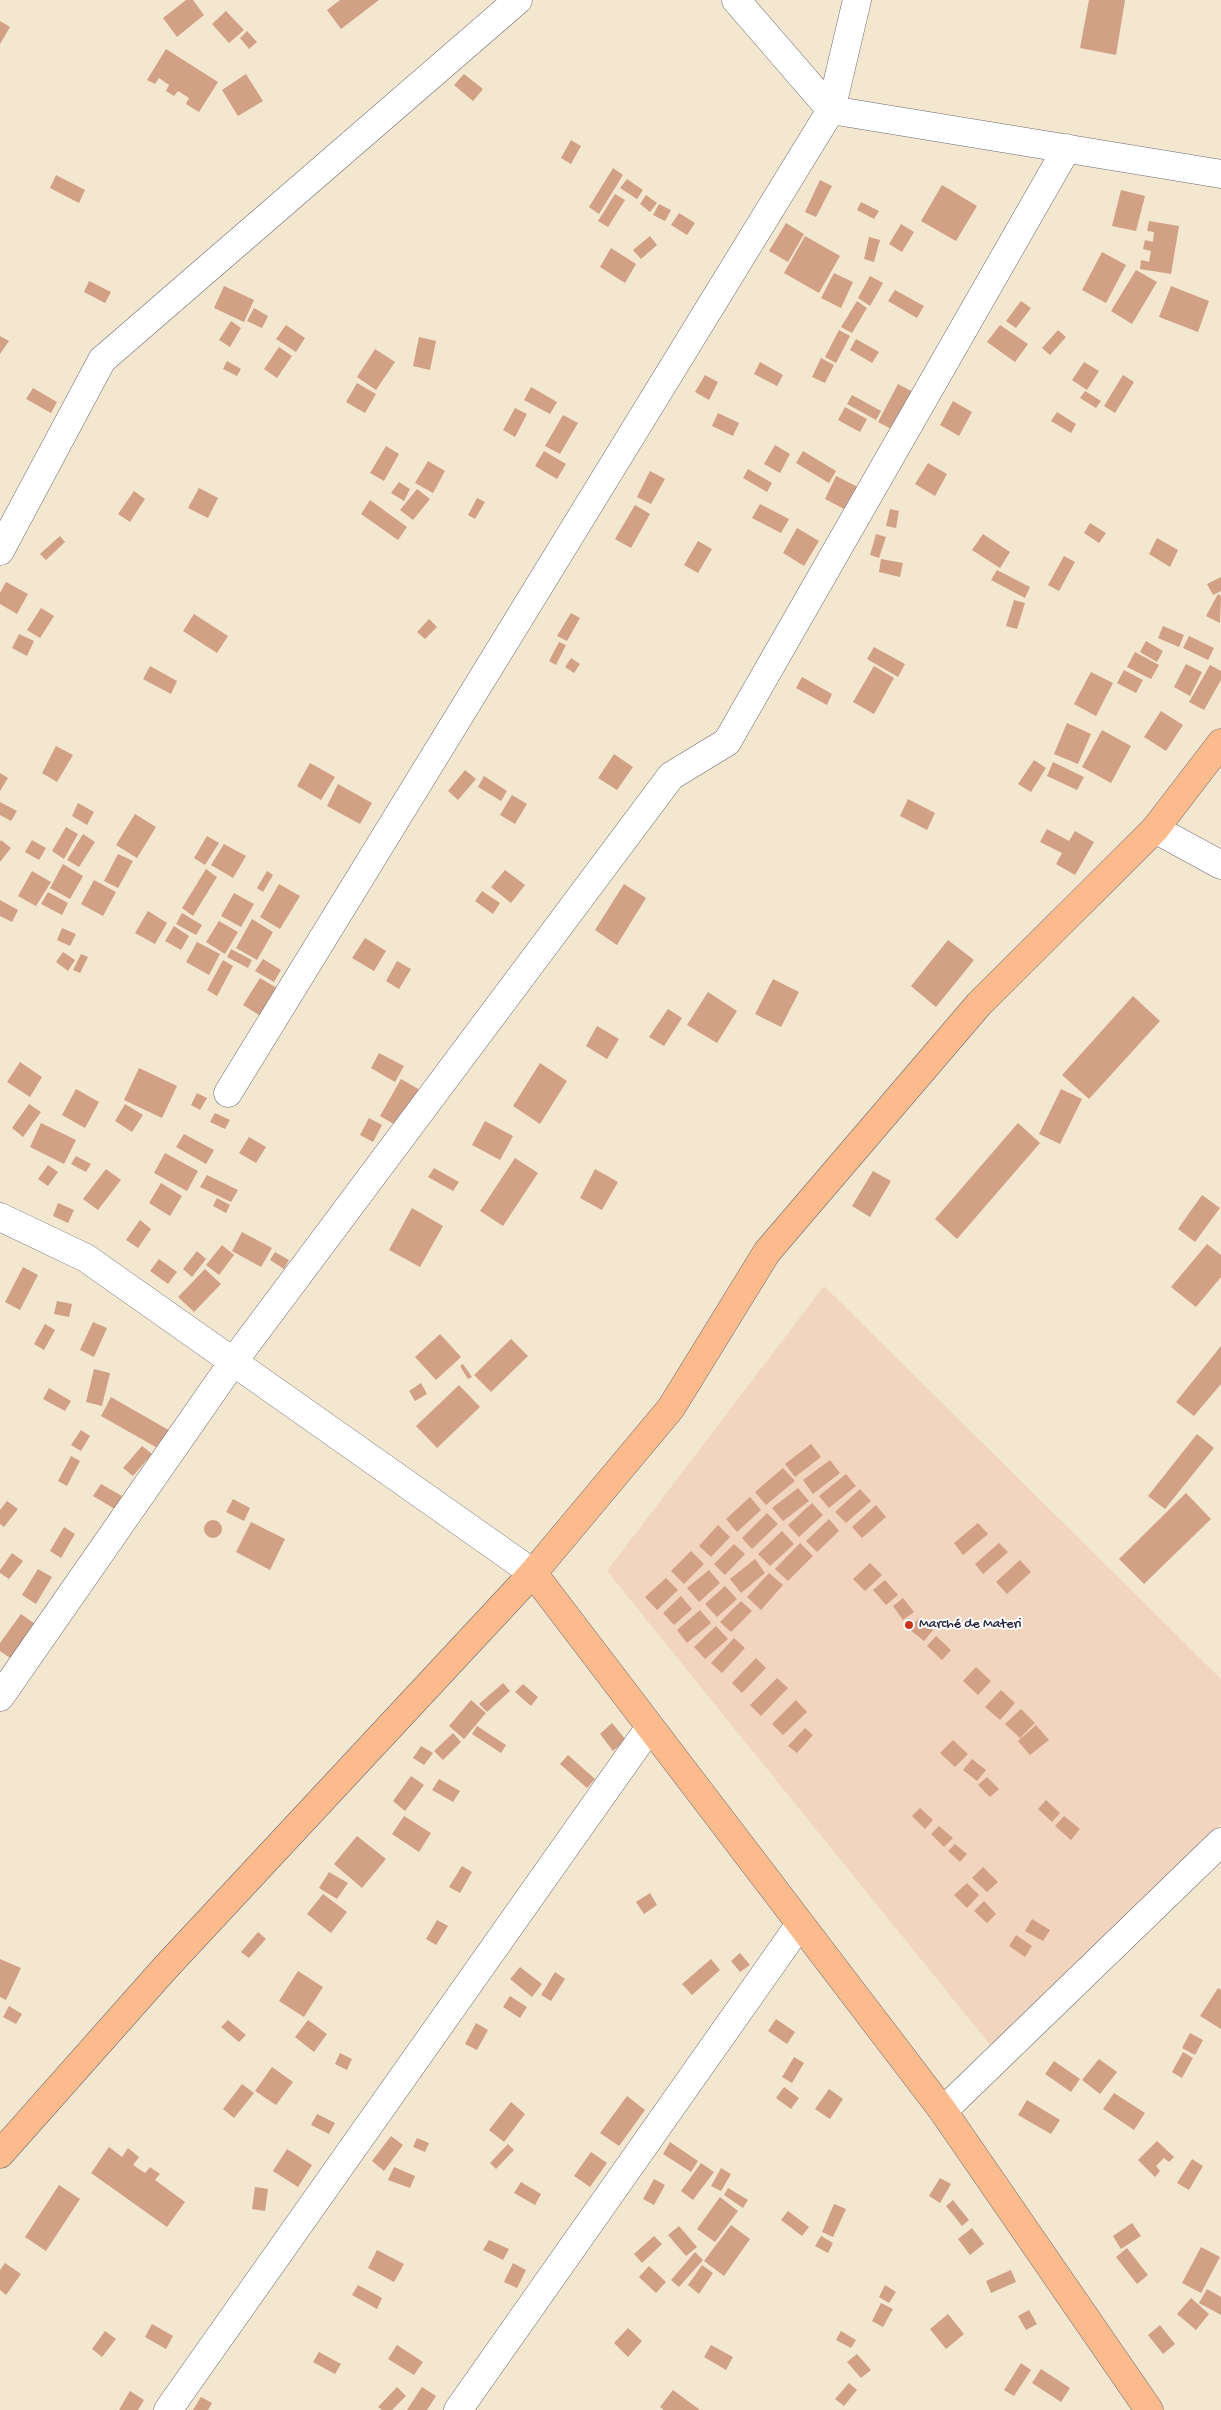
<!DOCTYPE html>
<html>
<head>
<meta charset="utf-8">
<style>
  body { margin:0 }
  canvas { display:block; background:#f3e7d0 }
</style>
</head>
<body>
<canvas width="1221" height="2410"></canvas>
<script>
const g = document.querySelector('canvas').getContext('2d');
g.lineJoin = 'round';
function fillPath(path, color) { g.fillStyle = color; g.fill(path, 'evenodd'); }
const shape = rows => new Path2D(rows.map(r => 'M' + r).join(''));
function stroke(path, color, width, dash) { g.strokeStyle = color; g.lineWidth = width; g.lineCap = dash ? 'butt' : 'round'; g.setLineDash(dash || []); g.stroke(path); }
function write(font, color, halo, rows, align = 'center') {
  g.font = font + ' "Gochi Hand",sans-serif'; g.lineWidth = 4; g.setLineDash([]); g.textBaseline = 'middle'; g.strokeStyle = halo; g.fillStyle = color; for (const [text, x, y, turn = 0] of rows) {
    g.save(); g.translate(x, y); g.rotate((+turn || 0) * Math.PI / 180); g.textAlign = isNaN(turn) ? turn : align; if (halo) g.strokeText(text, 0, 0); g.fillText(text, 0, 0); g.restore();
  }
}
fillPath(shape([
  [824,1286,1221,1679,1221,1824,991,2046,607,1571]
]), '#f2d5be');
fillPath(shape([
  [186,0,193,0,204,15,177,37,163,18],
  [340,0,379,0,341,29,327,10],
  [1089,0,1125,0,1116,55,1080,48],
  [226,11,244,30,229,43,212,24],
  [0,21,10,27,0,44],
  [247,31,257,42,249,49,240,38],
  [166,49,218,82,199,112,186,104,189,98,178,91,174,96,166,91,169,85,159,78,155,84,147,80],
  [246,74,263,101,238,116,222,90],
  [464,74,483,89,473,101,454,85],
  [571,140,581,146,571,164,561,158],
  [613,168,623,175,599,214,589,207],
  [56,175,85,190,79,203,50,188],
  [627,179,643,190,637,199,620,188],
  [820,180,832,186,816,217,805,212],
  [942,185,977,206,956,241,921,221],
  [1121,190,1145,196,1136,231,1112,226],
  [615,194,625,200,608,227,598,221],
  [646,195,657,203,650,212,640,204],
  [861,202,879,211,874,219,857,210],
  [659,204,671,210,665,221,653,215],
  [679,213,695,223,687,235,671,225],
  [1149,221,1179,226,1171,274,1140,269,1141,260,1149,262,1151,251,1143,249,1145,240,1153,242,1154,232,1147,231],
  [786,223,804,234,788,262,769,251],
  [901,224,914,232,902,252,889,244],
  [650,236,657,245,641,259,633,250],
  [805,236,840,256,819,293,784,273],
  [869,237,880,240,874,262,864,259],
  [611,248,636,264,625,283,600,267],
  [1102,252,1126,265,1106,303,1082,290],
  [1136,270,1157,282,1132,324,1111,311],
  [834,273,853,282,841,308,821,298],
  [870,276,883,283,870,306,858,298],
  [89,281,111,292,105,303,84,292],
  [224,286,254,300,244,322,214,308],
  [1171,286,1209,301,1198,332,1159,317],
  [895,290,924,306,917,318,888,301],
  [857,301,867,308,852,333,841,327],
  [1021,301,1031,308,1016,328,1006,321],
  [254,308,268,316,262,328,247,321],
  [231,321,241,328,230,347,219,340],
  [286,325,305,338,296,352,276,339],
  [1000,325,1028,344,1015,362,987,342],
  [839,330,850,336,836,363,825,357],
  [1058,330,1066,337,1050,355,1042,348],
  [0,336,9,341,0,354],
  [419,337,436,341,430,370,413,366],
  [856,339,879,352,872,363,850,350],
  [279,347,292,356,277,378,264,369],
  [375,349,395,362,376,390,357,377],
  [821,358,834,365,825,383,812,377],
  [227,361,241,369,237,376,223,369],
  [760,362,783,375,777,386,754,374],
  [1084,362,1099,371,1087,390,1072,380],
  [705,375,718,382,709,400,695,392],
  [1123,375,1134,382,1115,413,1104,406],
  [357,383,376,394,365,413,346,402],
  [898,384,915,393,895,431,878,422],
  [531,387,557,402,550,414,524,400],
  [33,388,57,402,51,413,26,399],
  [1085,391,1101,401,1096,408,1080,398],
  [852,395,881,411,876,420,847,404],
  [953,401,972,412,959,436,940,425],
  [845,407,867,419,860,432,838,420],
  [515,408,527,414,515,437,503,430],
  [1057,412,1076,424,1071,433,1051,421],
  [718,413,739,423,733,436,712,426],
  [563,415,578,423,560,454,545,446],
  [775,445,790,454,780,473,764,464],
  [386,446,399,454,384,481,370,473],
  [544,451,566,464,557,479,535,466],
  [803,451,836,471,829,483,796,463],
  [428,461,445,471,433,493,415,483],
  [928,463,947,474,935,496,915,484],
  [748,469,772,483,767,492,743,478],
  [650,471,665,479,651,504,637,497],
  [836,476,858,487,846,510,825,499],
  [399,482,410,489,404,501,391,493],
  [199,488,218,498,208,518,188,508],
  [417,489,430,499,413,520,400,510],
  [134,491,145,499,130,522,118,514],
  [477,498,485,502,475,519,468,515],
  [370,500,407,527,398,540,361,514],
  [760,504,789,519,781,533,752,518],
  [635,505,650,514,631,548,615,539],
  [890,509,899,511,896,528,886,526],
  [1090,523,1106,533,1099,543,1084,533],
  [797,528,819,541,804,566,783,553],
  [876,534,886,537,879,558,870,555],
  [983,534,1010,552,1000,568,972,550],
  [60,536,65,542,46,560,40,554],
  [1157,538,1178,550,1170,567,1149,554],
  [698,541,712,549,698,573,684,565],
  [1064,556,1075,562,1059,591,1048,585],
  [881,559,903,563,900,577,879,572],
  [997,570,1030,587,1025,598,991,580],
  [1221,577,1221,591,1213,595,1207,584],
  [6,582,28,594,17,614,0,604,0,593],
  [1218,594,1221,596,1220,623,1206,616],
  [1014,600,1025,603,1017,629,1006,626],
  [41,608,54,616,40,638,27,630],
  [571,613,580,618,567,641,557,636],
  [194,614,228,636,217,653,183,631],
  [429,619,437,627,425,639,417,632],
  [1163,626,1184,635,1179,647,1158,638],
  [19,634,34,641,27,656,12,648],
  [1189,636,1214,648,1208,660,1183,648],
  [1146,641,1163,651,1157,662,1140,652],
  [559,642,566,645,556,665,549,661],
  [874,647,905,664,898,677,867,659],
  [1135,652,1159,665,1151,679,1127,667],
  [571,658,580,664,574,673,565,667],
  [1186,664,1202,672,1190,696,1174,687],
  [1210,665,1221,671,1221,680,1204,710,1189,702],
  [150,666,177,681,171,694,143,679],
  [874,666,894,678,874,714,853,702],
  [1124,670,1143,680,1136,693,1117,683],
  [1091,672,1113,683,1096,716,1074,704],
  [802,677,832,694,827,705,796,688],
  [1161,711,1183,725,1166,751,1144,737],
  [1067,723,1091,734,1078,764,1054,754],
  [1102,730,1131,746,1111,783,1082,767],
  [56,746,73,755,57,782,42,773],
  [614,754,633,767,617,790,598,778],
  [1034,760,1046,768,1031,792,1018,784],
  [1053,762,1084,777,1077,790,1047,776],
  [310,763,335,777,321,800,297,786],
  [465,770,476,779,458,800,448,791],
  [0,773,8,778,0,791],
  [484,776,507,791,501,801,478,787],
  [338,784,372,803,360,824,327,806],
  [512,795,527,804,515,824,500,815],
  [908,799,935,813,927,830,900,816],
  [0,802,17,811,11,821,0,815],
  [78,803,94,812,87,825,72,816],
  [135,814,156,827,137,858,116,845],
  [66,827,78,834,64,859,52,851],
  [1047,829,1069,841,1075,831,1094,842,1075,875,1056,864,1062,853,1040,842],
  [83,834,95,842,79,867,67,860],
  [207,836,219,843,205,865,194,858],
  [1,840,11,848,0,862,0,842],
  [32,840,46,848,39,860,25,852],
  [224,844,246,856,233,878,211,865],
  [118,854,133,861,118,888,104,881],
  [63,864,83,876,70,899,50,888],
  [206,869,217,877,193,916,182,908],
  [505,870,525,885,511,903,491,887],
  [32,871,51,882,36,906,18,896],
  [267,871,273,875,263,892,257,888],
  [94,880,116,892,103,916,81,904],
  [279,884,300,896,280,929,260,917],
  [624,884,646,898,617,945,595,930],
  [482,891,500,903,493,914,475,901],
  [48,892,68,903,62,915,41,904],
  [234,893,254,904,241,927,221,916],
  [0,900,18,910,12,922,0,916],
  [148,911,167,923,155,944,135,933],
  [182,913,202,925,196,935,176,924],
  [252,919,273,932,257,960,236,948],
  [219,921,238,932,225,954,206,942],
  [174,926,189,936,181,950,165,941],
  [62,928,76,934,70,946,57,940],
  [365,938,386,951,374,971,352,958],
  [948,940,974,960,936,1007,911,986],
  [197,942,220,954,209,975,186,962],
  [231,949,252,960,248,968,227,957],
  [63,952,75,960,68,971,56,962],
  [81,954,88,957,80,973,73,970],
  [263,959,281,970,274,982,255,971],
  [223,960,233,966,217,996,207,990],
  [397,961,411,969,399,989,386,981],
  [260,978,277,988,259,1015,243,1005],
  [773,979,799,992,781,1027,755,1014],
  [708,992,737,1011,717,1043,687,1025],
  [1133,996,1160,1021,1089,1099,1062,1075],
  [668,1009,682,1018,664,1046,649,1037],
  [597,1026,619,1039,607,1059,586,1046],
  [379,1053,404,1066,395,1082,371,1068],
  [20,1062,42,1077,30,1097,7,1082],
  [540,1063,567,1081,540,1124,513,1106],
  [139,1068,177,1086,162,1118,124,1100],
  [401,1079,420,1090,399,1127,380,1116],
  [76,1089,99,1102,85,1128,62,1115],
  [1061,1089,1082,1099,1060,1144,1039,1134],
  [197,1093,207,1098,200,1110,191,1105],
  [29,1104,41,1112,23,1137,12,1128],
  [125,1104,143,1115,132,1132,115,1121],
  [215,1113,230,1120,225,1129,210,1122],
  [369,1118,382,1125,373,1142,360,1135],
  [485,1121,513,1136,500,1160,472,1145],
  [41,1123,76,1140,64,1164,30,1147],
  [1018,1123,1040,1143,957,1239,935,1219],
  [184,1134,214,1150,206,1164,176,1147],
  [249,1137,266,1147,256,1163,239,1153],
  [165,1153,198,1171,187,1191,154,1173],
  [76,1156,91,1164,86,1172,71,1164],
  [515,1158,538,1173,503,1226,480,1211],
  [48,1165,58,1172,48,1186,38,1179],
  [434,1168,459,1182,453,1191,428,1177],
  [106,1169,121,1180,98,1210,83,1199],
  [595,1169,618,1182,602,1210,580,1198],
  [873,1171,891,1181,870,1217,852,1206],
  [207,1175,238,1190,231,1202,200,1187],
  [161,1183,182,1196,170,1216,149,1203],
  [1202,1195,1220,1208,1195,1242,1178,1229],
  [217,1198,230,1205,226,1213,213,1206],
  [58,1203,74,1210,68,1223,53,1216],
  [412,1208,443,1226,420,1267,389,1250],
  [140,1220,151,1229,138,1248,126,1240],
  [242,1232,272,1248,261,1267,232,1251],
  [1207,1244,1221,1255,1221,1277,1196,1307,1171,1287],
  [222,1245,234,1255,219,1275,206,1265],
  [197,1251,206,1259,192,1277,183,1269],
  [275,1252,289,1260,284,1269,270,1260],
  [159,1259,177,1272,168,1284,150,1271],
  [23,1267,38,1275,20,1310,5,1302],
  [205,1269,221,1284,194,1312,178,1297],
  [57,1301,72,1304,69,1317,54,1314],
  [93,1322,107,1328,94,1357,80,1350],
  [45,1324,55,1330,44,1350,34,1344],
  [440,1334,461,1357,436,1380,415,1357],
  [511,1339,528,1356,491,1392,474,1375],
  [1221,1346,1221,1384,1194,1416,1176,1402],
  [463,1364,472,1377,468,1379,460,1366],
  [94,1369,110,1373,102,1406,86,1402],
  [421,1383,427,1394,415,1401,409,1391],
  [459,1385,480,1407,437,1448,416,1426],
  [49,1388,71,1401,65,1411,43,1399],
  [111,1397,172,1432,161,1450,101,1416],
  [81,1430,90,1436,81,1451,71,1445],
  [1197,1434,1214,1448,1165,1509,1148,1496],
  [811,1444,821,1457,795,1477,785,1464],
  [142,1446,152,1454,133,1476,123,1468],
  [71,1456,80,1461,67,1486,58,1481],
  [830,1460,840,1473,813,1494,803,1480],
  [783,1468,795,1481,766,1505,755,1492],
  [846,1474,856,1486,829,1508,819,1496],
  [101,1484,122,1496,115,1509,93,1496],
  [798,1488,809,1501,783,1521,772,1508],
  [860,1489,871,1501,846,1523,835,1512],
  [1186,1493,1211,1519,1144,1584,1119,1559],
  [750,1497,761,1510,737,1532,726,1519],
  [233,1499,250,1508,244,1521,226,1512],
  [7,1501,18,1509,4,1527,0,1524,0,1510],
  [812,1503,823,1515,799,1537,788,1525],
  [876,1505,886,1517,862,1538,852,1527],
  [767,1513,778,1524,752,1549,742,1538],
  [829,1519,839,1531,817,1552,806,1541],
  '204 1529a9 9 0 1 1 18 0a9 9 0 1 1-18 0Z',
  [251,1522,285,1539,270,1570,236,1552],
  [978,1523,988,1534,963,1555,954,1543],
  [718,1525,730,1537,711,1557,699,1546],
  [64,1527,75,1534,61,1558,50,1551],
  [782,1531,794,1544,770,1566,758,1554],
  [800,1543,813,1556,788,1581,775,1569],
  [999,1543,1008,1552,983,1574,975,1564],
  [734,1544,745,1554,725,1575,714,1564],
  [691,1551,704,1564,684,1584,671,1571],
  [12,1553,23,1561,9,1579,0,1573,0,1570],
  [755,1559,765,1573,741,1593,730,1579],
  [1020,1560,1031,1572,1007,1594,996,1582],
  [870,1563,882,1575,865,1591,853,1579],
  [38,1569,52,1577,36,1604,22,1595],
  [709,1570,720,1583,699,1602,687,1588],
  [769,1573,783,1585,761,1610,747,1597],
  [666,1578,678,1590,657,1610,645,1597],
  [885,1580,898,1595,886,1605,873,1590],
  [725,1586,737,1599,717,1617,705,1604],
  [681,1596,692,1609,674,1625,663,1613],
  [903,1598,914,1612,903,1620,893,1606],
  [741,1601,752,1611,731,1632,720,1622],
  [700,1610,711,1623,687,1643,677,1630],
  [21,1614,35,1624,10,1658,0,1651,0,1643],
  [919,1618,933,1630,924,1641,909,1629],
  [716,1626,728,1639,705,1659,694,1647],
  [936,1636,951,1650,942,1660,927,1646],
  [734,1638,745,1648,722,1673,711,1663],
  [756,1658,766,1668,742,1693,732,1683],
  [976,1667,991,1681,978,1695,963,1681],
  [777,1678,788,1688,761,1716,750,1705],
  [503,1683,510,1691,487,1712,479,1704],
  [523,1684,538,1697,531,1706,515,1692],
  [1001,1690,1015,1703,1000,1720,985,1707],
  [471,1700,486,1713,464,1739,449,1726],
  [796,1700,807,1712,783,1735,772,1724],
  [1021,1709,1035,1723,1020,1738,1005,1724],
  [612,1723,626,1740,613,1751,600,1734],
  [1036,1725,1049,1740,1030,1755,1018,1741],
  [477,1726,506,1745,501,1753,472,1734],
  [805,1728,813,1735,797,1753,788,1746],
  [453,1733,461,1742,443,1760,434,1751],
  [953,1740,968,1754,955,1767,940,1753],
  [421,1746,433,1753,424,1765,413,1758],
  [568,1755,595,1779,587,1788,560,1764],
  [972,1759,986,1770,977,1781,963,1770],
  [411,1776,424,1785,405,1811,393,1801],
  [987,1777,999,1789,990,1797,978,1785],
  [439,1779,460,1791,453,1802,432,1790],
  [1046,1800,1060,1813,1052,1822,1038,1809],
  [920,1808,933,1820,925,1829,912,1816],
  [404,1816,431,1833,419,1852,392,1834],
  [1064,1816,1080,1829,1071,1840,1055,1826],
  [939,1826,953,1838,944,1847,931,1834],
  [357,1836,386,1859,362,1888,334,1864],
  [955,1844,967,1854,960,1862,948,1851],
  [462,1866,472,1872,460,1893,449,1887],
  [983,1867,998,1882,987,1892,972,1878],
  [329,1872,348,1883,337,1899,319,1888],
  [967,1883,979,1895,967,1908,954,1895],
  [650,1893,657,1905,644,1914,636,1902],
  [323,1894,347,1912,331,1933,307,1914],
  [984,1901,996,1914,987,1923,974,1911],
  [1032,1919,1050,1930,1043,1941,1025,1931],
  [437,1920,448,1926,436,1945,426,1939],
  [258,1932,266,1939,249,1958,241,1952],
  [1016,1935,1032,1946,1025,1957,1009,1946],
  [740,1953,750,1965,740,1972,731,1961],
  [0,1959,21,1968,6,2000,0,1997],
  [711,1959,720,1970,692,1995,682,1984],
  [520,1967,542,1984,532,1997,510,1979],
  [298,1971,323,1987,304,2017,279,2001],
  [555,1972,565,1979,551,2001,541,1995],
  [1218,1988,1221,1990,1221,2029,1200,2016],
  [510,1996,527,2007,520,2018,503,2007],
  [9,2006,22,2014,16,2024,3,2017],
  [776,2019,795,2032,787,2044,768,2031],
  [228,2020,246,2035,239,2042,221,2027],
  [308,2020,327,2034,314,2052,295,2037],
  [476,2023,488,2030,477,2050,465,2044],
  [1190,2033,1203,2040,1195,2055,1182,2048],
  [1183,2052,1193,2058,1182,2078,1172,2072],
  [340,2053,352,2059,347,2070,335,2064],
  [794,2057,804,2063,792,2083,782,2077],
  [1099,2059,1117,2072,1100,2094,1082,2080],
  [1054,2061,1080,2079,1071,2092,1045,2074],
  [272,2067,293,2082,276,2105,255,2091],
  [242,2084,254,2093,234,2118,223,2109],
  [784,2087,799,2098,791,2109,776,2098],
  [829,2089,843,2099,830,2119,815,2109],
  [1114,2093,1145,2113,1134,2130,1103,2109],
  [627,2096,645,2110,619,2146,600,2133],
  [1027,2100,1060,2120,1051,2134,1018,2115],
  [511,2102,525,2114,504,2142,489,2130],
  [317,2114,335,2123,329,2134,311,2125],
  [391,2136,403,2145,384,2171,372,2161],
  [417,2138,429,2143,425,2152,413,2147],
  [1157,2141,1174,2157,1169,2162,1164,2158,1156,2166,1160,2171,1155,2177,1138,2160],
  [670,2142,698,2161,691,2172,663,2154],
  [508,2144,514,2150,496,2169,490,2163],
  [109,2147,122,2157,128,2148,139,2157,133,2165,145,2173,150,2167,160,2174,155,2180,185,2202,167,2227,91,2173],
  [287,2149,312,2165,298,2187,273,2171],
  [591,2152,607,2163,590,2187,574,2176],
  [1192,2159,1203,2166,1189,2190,1177,2183],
  [701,2163,714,2172,693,2200,681,2191],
  [394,2167,415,2176,410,2188,388,2180],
  [721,2168,731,2174,721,2191,711,2186],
  [940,2178,951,2184,940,2203,929,2196],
  [654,2179,665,2185,654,2205,643,2199],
  [521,2182,541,2194,535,2205,514,2193],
  [59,2185,80,2199,46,2251,25,2237],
  [255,2187,268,2189,265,2211,252,2209],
  [728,2188,748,2200,743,2208,724,2195],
  [720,2197,738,2211,715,2242,697,2229],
  [953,2200,969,2220,962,2226,946,2206],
  [834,2204,846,2209,833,2237,822,2232],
  [788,2211,809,2227,802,2236,781,2220],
  [1132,2223,1141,2236,1121,2249,1113,2236],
  [731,2225,750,2239,724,2276,704,2261],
  [679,2226,697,2247,686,2256,668,2235],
  [972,2228,984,2244,970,2255,958,2239],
  [654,2236,662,2244,642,2263,634,2254],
  [821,2236,833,2243,828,2253,815,2246],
  [489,2240,509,2249,503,2260,483,2250],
  [1201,2247,1220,2257,1201,2293,1182,2283],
  [1127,2248,1148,2275,1137,2284,1116,2257],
  [377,2250,404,2264,394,2282,368,2268],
  [695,2252,703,2260,679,2287,671,2280],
  [5,2263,21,2274,6,2295,0,2290,0,2270],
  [513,2263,526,2270,517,2288,504,2282],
  [702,2265,713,2273,699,2294,688,2285],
  [649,2266,666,2282,656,2293,639,2277],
  [1011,2270,1016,2282,991,2293,986,2281],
  [358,2285,382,2298,377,2309,352,2295],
  [885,2285,896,2292,889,2303,879,2297],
  [1207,2289,1221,2297,1221,2315,1199,2303],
  [1191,2298,1209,2314,1196,2330,1177,2314],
  [881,2303,893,2309,883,2327,872,2321],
  [1029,2310,1037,2324,1026,2330,1018,2316],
  [948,2314,964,2334,946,2349,930,2329],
  [152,2324,173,2336,166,2349,145,2337],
  [1160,2325,1175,2344,1163,2354,1148,2335],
  [628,2328,642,2341,628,2357,614,2343],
  [105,2331,116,2339,102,2357,92,2349],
  [841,2331,856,2340,851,2348,836,2340],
  [397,2345,423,2362,414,2375,388,2359],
  [711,2345,733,2357,726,2370,704,2357],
  [319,2352,341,2364,335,2374,313,2362],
  [857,2354,871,2370,861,2378,847,2362],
  [1021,2363,1031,2370,1014,2396,1004,2390],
  [1041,2369,1070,2388,1061,2402,1032,2383],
  [849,2383,857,2390,844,2406,835,2399],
  [397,2387,406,2396,392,2410,382,2410,378,2407],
  [422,2387,436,2396,427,2410,407,2410],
  [673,2390,700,2410,664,2410,660,2407],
  [130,2391,144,2400,138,2410,119,2410],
  [201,2397,212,2403,208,2410,193,2410]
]), '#d1a085');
const minor = shape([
  [736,0,831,110,1221,174],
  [0,551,102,360,518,0],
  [1155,829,1221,865],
  [228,1093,831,110,857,0],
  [0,1217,86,1258,533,1573],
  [0,1697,233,1362,671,776,727,742,1067,148],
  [943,2111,1221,1842],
  [168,2410,650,1727],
  [458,2410,800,1924]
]);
const major = shape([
  [533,1573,943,2111,1149,2410],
  [0,2154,166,1967,533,1573,671,1408,767,1252,979,1004,1155,829,1221,743]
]);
stroke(minor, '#6b676f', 29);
stroke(major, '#6b676f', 29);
stroke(minor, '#fff', 28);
stroke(major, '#fbbb8c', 28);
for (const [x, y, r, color] of [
  [909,1625,5,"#c8321e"]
]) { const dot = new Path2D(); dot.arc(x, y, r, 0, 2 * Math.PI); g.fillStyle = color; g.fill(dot); stroke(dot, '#fff', 2); }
write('14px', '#22223b', '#fff', [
  ["Marché de Materi",919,1625]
], 'left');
</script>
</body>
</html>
